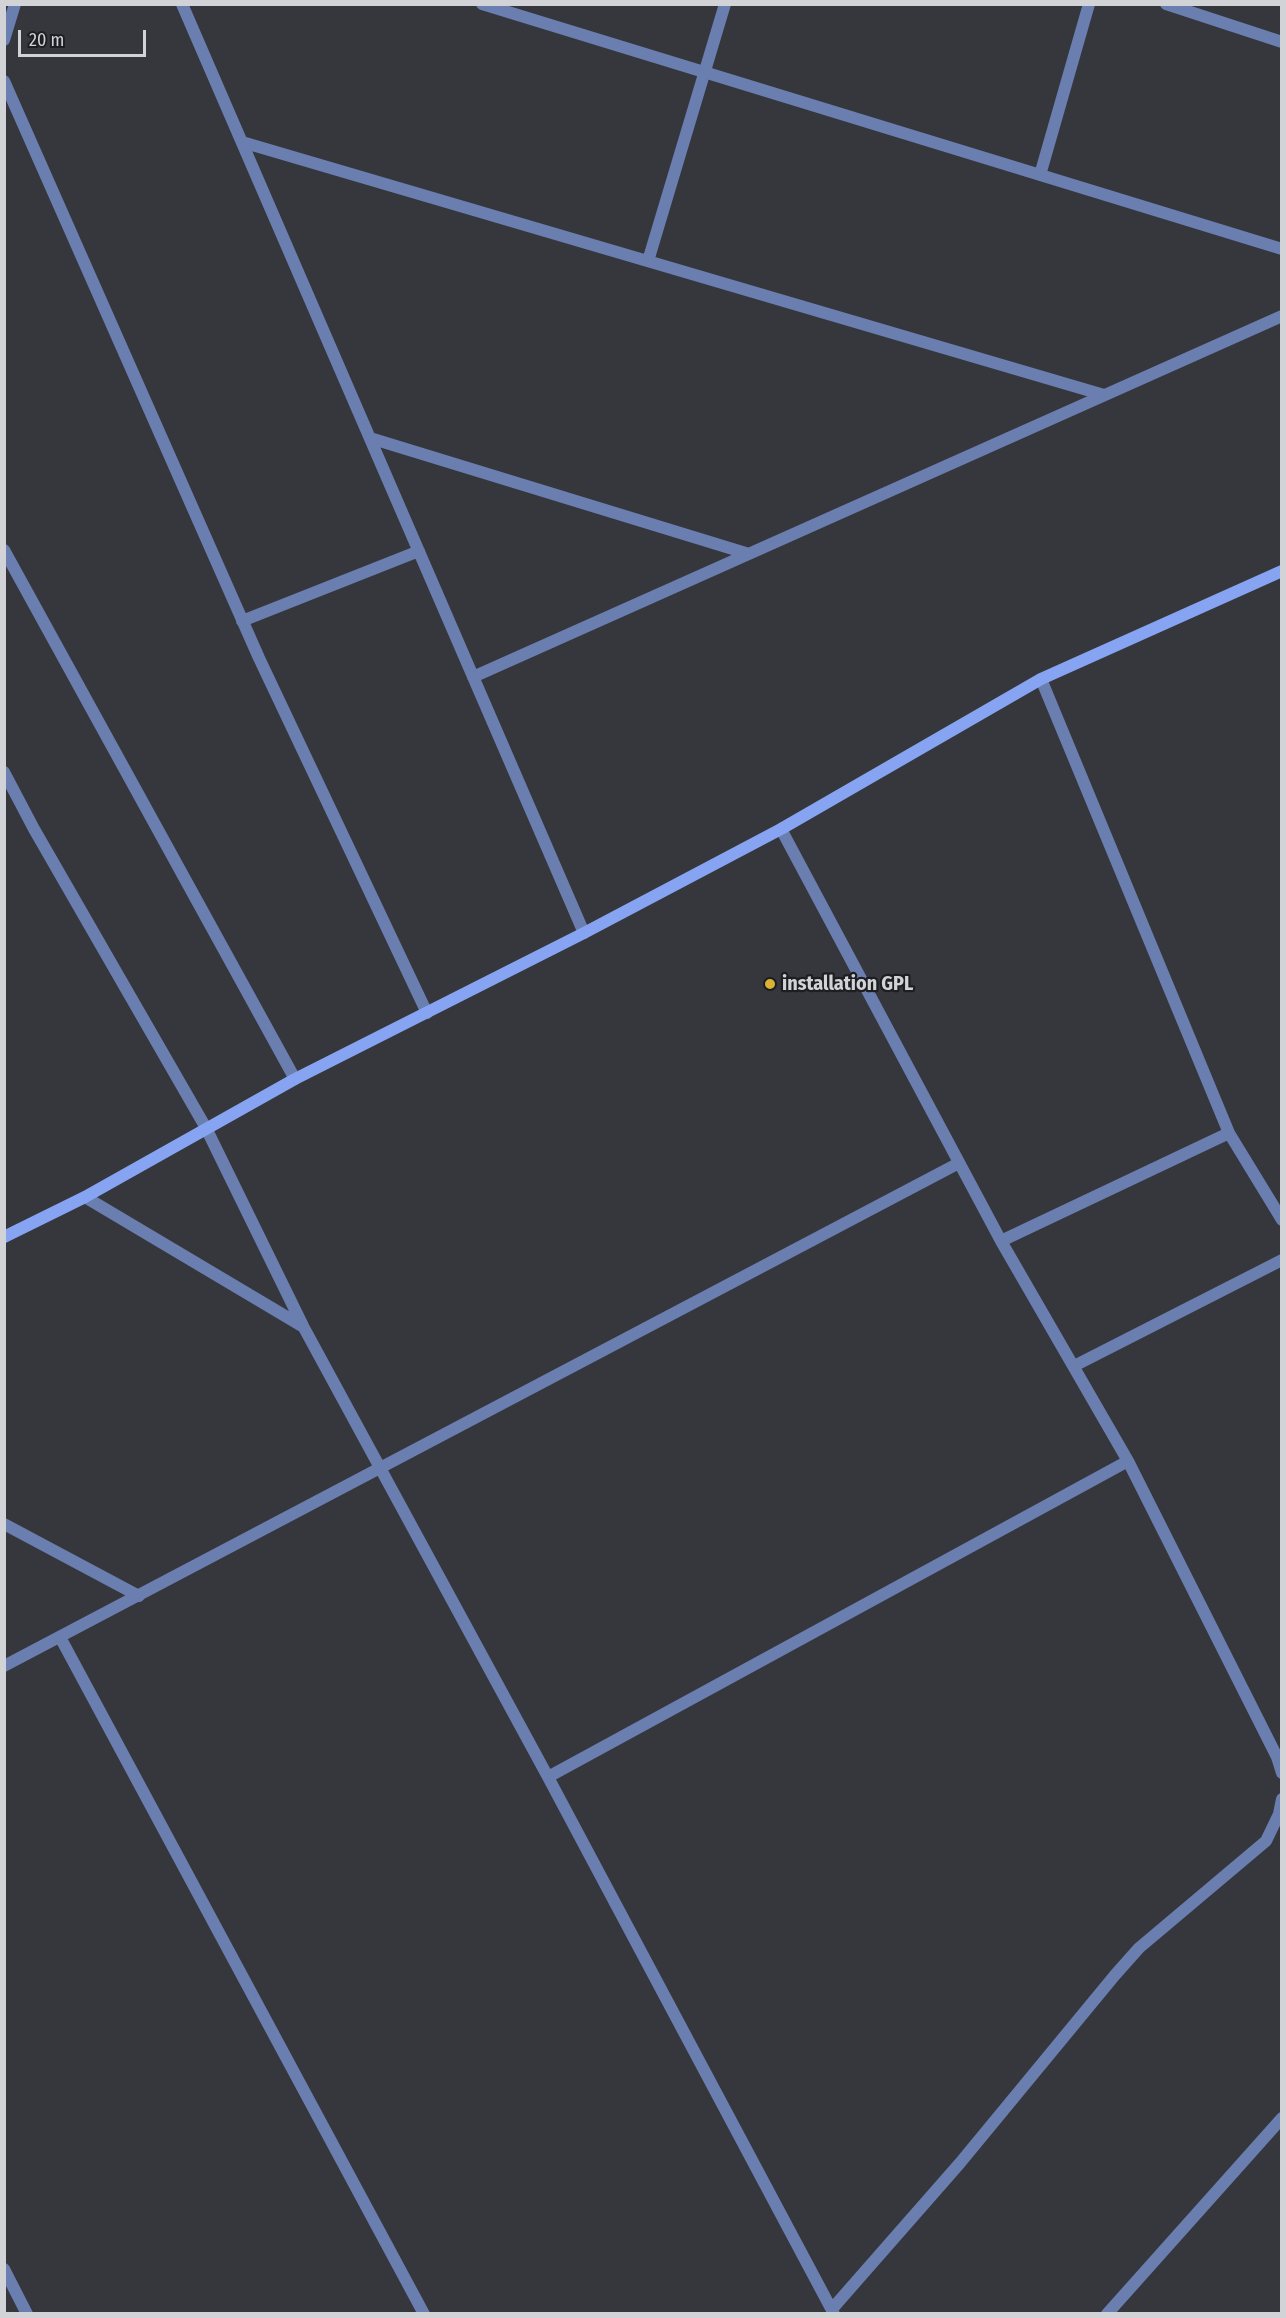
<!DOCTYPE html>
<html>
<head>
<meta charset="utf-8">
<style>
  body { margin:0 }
  #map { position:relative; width:1286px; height:2318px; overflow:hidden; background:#35373d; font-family:"Fira Sans Condensed",sans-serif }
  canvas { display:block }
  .frame { position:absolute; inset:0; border:6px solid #d2d3d7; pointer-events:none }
  .scale { position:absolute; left:18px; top:30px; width:128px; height:27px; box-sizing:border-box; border:3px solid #d2d3d7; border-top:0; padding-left:8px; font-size:18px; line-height:21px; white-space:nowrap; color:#d2d3d7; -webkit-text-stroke:4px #1d1e21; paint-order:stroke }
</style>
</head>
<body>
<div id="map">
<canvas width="1286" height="2318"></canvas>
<div class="frame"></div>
<div class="scale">20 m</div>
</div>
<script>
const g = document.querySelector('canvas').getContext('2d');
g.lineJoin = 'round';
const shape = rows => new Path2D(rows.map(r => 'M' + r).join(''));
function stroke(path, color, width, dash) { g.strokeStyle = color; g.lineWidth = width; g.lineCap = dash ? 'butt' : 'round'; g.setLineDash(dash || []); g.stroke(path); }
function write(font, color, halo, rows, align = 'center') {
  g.font = font + ' "Fira Sans Condensed",sans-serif'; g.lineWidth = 4.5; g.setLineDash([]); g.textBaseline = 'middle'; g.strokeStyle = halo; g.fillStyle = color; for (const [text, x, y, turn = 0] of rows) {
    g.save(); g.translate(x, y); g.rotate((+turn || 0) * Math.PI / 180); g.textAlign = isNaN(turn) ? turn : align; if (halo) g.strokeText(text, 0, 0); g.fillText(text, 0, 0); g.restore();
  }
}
stroke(shape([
  [182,4,584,933],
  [482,4,1282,249],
  [1166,4,1282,42],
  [4,40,15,4],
  [4,81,259,658,427,1013],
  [242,142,1104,395],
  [1040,175,1089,4],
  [648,261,725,4],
  [370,438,749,554],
  [4,550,295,1079],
  [242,621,419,551],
  [473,677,1282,316],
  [1041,679,1229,1133,1282,1220],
  [4,772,34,829,206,1128,303,1326,548,1777,834,2314],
  [781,829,1001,1241,1128,1461,1277,1757,1282,1773],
  [85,1197,302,1326],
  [1001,1241,1229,1133],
  [1074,1366,1282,1260],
  [4,1524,139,1596],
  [60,1637,424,2314],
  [4,1666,959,1163],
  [548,1777,1128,1461],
  [4,2269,27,2314],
  [832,2309,960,2163,1115,1975,1139,1948,1266,1841,1279,1814,1282,1799],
  [1107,2314,1282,2118]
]), '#6a7eaf', 12);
stroke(shape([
  [4,1237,85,1197,295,1079,584,933,781,829,1041,679,1282,571]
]), '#87a4f3', 12);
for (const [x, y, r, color] of [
  [770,984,6,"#dcb233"]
]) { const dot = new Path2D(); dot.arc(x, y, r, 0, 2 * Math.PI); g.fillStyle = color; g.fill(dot); stroke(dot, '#1d1e21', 2); }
write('bold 20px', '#d2d3d7', '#1d1e21', [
  ["installation GPL",782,984]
], 'left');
</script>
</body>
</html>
